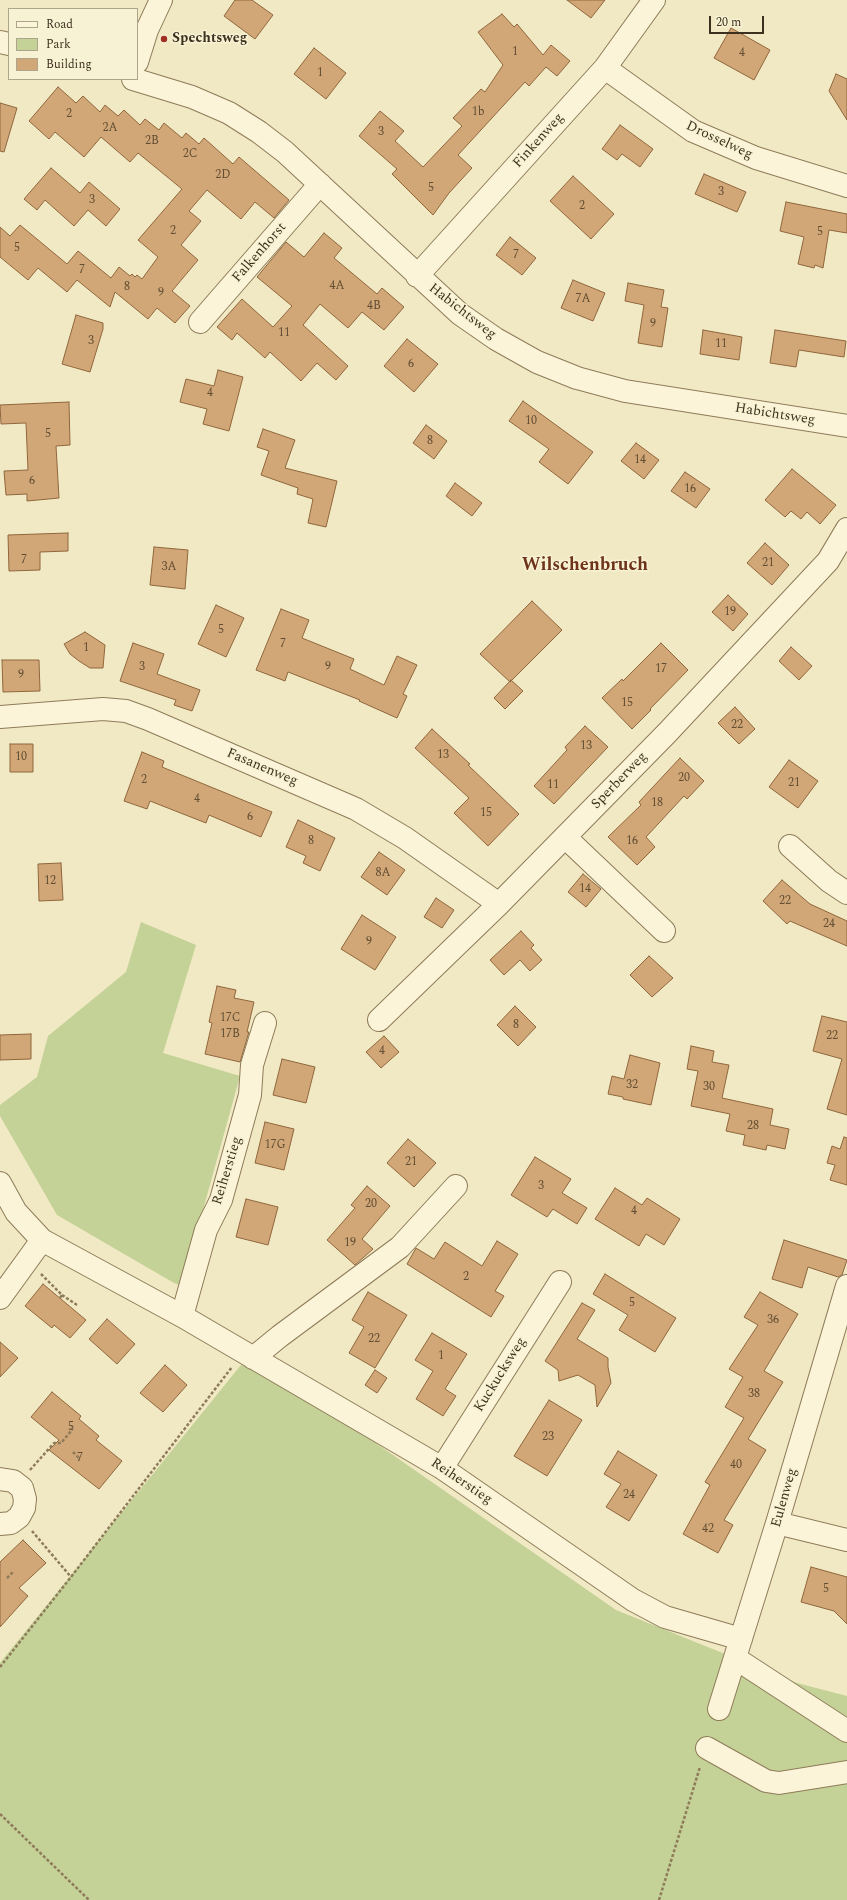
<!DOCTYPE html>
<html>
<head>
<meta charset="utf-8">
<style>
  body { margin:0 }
  #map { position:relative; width:847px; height:1900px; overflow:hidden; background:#f1e9c4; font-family:Spectral,serif }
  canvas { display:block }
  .legend { position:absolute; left:8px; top:8px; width:130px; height:72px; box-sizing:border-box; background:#f8f2d4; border:1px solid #ada48b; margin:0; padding:5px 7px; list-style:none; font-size:12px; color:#3d301e }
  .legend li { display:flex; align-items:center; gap:8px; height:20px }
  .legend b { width:20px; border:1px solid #ada48b }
  .scale { position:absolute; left:709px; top:16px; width:55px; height:18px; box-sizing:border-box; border:2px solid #3d301e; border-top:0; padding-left:5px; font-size:12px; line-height:14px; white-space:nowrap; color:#3d301e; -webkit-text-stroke:3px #f8f2d4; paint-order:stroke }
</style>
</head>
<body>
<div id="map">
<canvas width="847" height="1900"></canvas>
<ul class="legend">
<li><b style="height:5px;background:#fbf4d8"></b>Road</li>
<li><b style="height:11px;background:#c4d197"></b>Park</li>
<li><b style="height:11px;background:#d2a777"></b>Building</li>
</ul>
<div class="scale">20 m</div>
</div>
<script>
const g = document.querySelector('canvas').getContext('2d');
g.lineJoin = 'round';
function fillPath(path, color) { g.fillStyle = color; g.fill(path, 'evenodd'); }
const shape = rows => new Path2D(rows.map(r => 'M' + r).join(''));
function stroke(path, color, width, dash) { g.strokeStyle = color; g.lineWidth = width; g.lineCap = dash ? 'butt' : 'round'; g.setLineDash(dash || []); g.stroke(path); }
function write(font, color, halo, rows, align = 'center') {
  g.font = font + ' Spectral,serif'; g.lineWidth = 3; g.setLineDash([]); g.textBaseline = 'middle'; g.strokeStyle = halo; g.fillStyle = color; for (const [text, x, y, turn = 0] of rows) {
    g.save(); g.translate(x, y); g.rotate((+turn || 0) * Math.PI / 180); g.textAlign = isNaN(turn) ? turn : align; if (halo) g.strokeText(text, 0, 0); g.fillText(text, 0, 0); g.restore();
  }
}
fillPath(shape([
  [141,922,196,945,163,1053,240,1076,182,1286,174,1283,57,1215,0,1116,0,1105,37,1077,48,1036,126,972],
  [249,1355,616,1610,797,1683,847,1696,847,1900,0,1900,0,1663]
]), '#c4d197');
const building = shape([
  [235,0,252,0,273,15,255,39,224,16,235,0],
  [567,0,605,0,591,18,567,0],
  [502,14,514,27,517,24,543,55,551,45,570,61,557,76,546,67,529,86,525,82,458,155,472,168,449,193,433,215,392,174,397,169,359,136,380,111,404,131,395,141,423,167,462,126,453,118,481,89,485,92,503,65,478,32,502,14],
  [731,28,770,50,754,80,714,58,731,28],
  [314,48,346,73,326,99,294,74,314,48],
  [836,74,847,79,847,120,829,91,836,74],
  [58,87,76,103,83,96,100,112,105,105,118,116,124,110,140,125,145,119,159,130,164,123,182,138,186,133,199,144,204,138,233,164,239,157,289,200,274,218,255,202,241,219,207,190,189,211,201,221,181,245,198,260,172,291,190,306,175,323,157,308,148,319,115,292,110,307,77,280,67,292,38,268,28,280,0,257,0,227,10,236,20,225,67,264,78,251,111,278,119,267,130,276,132,274,135,277,137,275,142,279,158,257,138,240,182,189,138,153,130,162,101,137,84,157,55,132,49,139,29,121,58,87],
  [0,103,17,108,4,152,0,151,0,103],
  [620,125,653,149,640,167,622,154,617,160,602,149,620,125],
  [51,168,80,193,89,182,120,209,106,226,88,210,74,226,45,200,37,210,24,199,51,168],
  [704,174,746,192,737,212,695,194,704,174],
  [573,176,614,214,591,239,550,201,573,176],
  [786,202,847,214,847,233,829,230,823,268,815,265,814,268,798,264,804,237,780,231,786,202],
  [324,233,342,248,334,258,377,294,382,288,404,307,384,330,362,312,348,328,320,304,303,325,348,366,336,380,317,363,301,381,270,352,265,358,237,333,232,340,217,327,242,299,273,327,292,306,257,277,286,242,304,257,324,233],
  [510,237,536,258,522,275,496,255,510,237],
  [573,280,605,293,593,321,561,308,573,280],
  [628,283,664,290,661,307,668,308,662,347,638,343,644,305,625,301,628,283],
  [76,315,103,323,103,329,90,372,62,364,76,315],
  [703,330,742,337,739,360,700,354,703,330],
  [775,330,846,341,844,357,799,350,796,367,770,363,775,330],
  [407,339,438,364,414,392,384,366,407,339],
  [218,370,243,377,229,431,203,424,207,409,180,402,186,379,214,386,218,370],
  [523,401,593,452,568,484,539,462,549,449,509,421,523,401],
  [69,402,70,445,56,446,59,498,27,501,27,494,6,495,4,471,28,470,26,423,1,424,0,405,69,402],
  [426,425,447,441,434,459,413,443,426,425],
  [263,429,295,440,285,468,337,481,326,527,308,523,313,499,297,494,298,488,261,475,269,451,257,447,263,429],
  [636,443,659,460,644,479,621,461,636,443],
  [792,469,836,505,820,524,807,512,801,519,791,511,785,517,765,500,792,469],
  [685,472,710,489,696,508,671,491,685,472],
  [455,483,482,503,472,516,446,496,455,483],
  [68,533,68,551,40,552,40,570,9,571,8,535,68,533],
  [765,543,789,565,772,585,747,563,765,543],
  [154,547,188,550,185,589,150,585,154,547],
  [728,595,748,614,733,631,712,612,728,595],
  [532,601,562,630,510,682,480,654,532,601],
  [216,605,244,618,226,657,198,644,216,605],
  [281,609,309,620,302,638,354,659,350,669,384,685,397,656,417,665,403,694,407,696,397,718,359,701,360,700,288,672,285,681,256,670,281,609],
  [85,632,105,645,103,668,90,668,79,661,70,654,64,644,85,632],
  [133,643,164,654,157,674,200,690,192,711,174,705,176,700,120,681,133,643],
  [661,643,688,670,650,709,651,710,632,729,602,698,622,679,623,681,661,643],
  [791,647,812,666,799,680,779,661,791,647],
  [2,660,39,660,40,691,3,692,2,660],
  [511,680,523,691,505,709,494,698,511,680],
  [735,707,755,729,739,744,718,723,735,707],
  [585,726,608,747,554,804,534,786,567,750,565,747,585,726],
  [432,729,470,764,468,765,519,814,488,846,454,813,469,798,415,748,432,729],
  [10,744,33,744,33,772,10,772,10,744],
  [142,752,164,761,162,767,272,812,261,837,209,815,206,823,150,801,147,809,124,801,142,752],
  [680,758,704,781,687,799,684,796,646,837,655,847,637,865,608,837,641,805,639,802,680,758],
  [789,760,818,781,798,808,769,787,789,760],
  [298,820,335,838,320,871,303,863,306,856,286,847,298,820],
  [379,852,405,870,387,895,361,877,379,852],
  [61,863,63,900,39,901,38,864,61,863],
  [583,874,601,889,586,907,568,892,583,874],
  [782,880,810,904,847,921,847,946,790,921,787,924,763,901,782,880],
  [436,898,454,910,442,928,424,917,436,898],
  [362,915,396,937,375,970,341,949,362,915],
  [521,931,534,945,531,948,542,960,530,971,520,960,504,975,490,960,521,931],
  [649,956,673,978,652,997,630,975,649,956],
  [217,986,236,990,234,998,254,1002,247,1032,249,1032,240,1062,205,1054,212,1023,209,1022,217,986],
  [515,1006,536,1027,518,1046,497,1025,515,1006],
  [822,1016,847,1022,847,1115,827,1109,842,1059,813,1051,822,1016],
  [31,1034,31,1059,0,1060,0,1035,31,1034],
  [384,1036,399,1052,381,1068,366,1052,384,1036],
  [691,1046,714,1051,712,1062,729,1065,722,1098,773,1109,770,1125,789,1129,785,1149,767,1145,766,1150,743,1145,745,1135,726,1131,730,1114,691,1106,698,1071,687,1069,691,1046],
  [630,1055,660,1063,651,1105,623,1099,623,1097,608,1094,612,1076,624,1079,630,1055],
  [282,1059,315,1067,306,1103,273,1095,282,1059],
  [265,1122,294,1129,284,1170,255,1163,265,1122],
  [844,1137,847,1138,847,1185,830,1180,835,1165,827,1163,832,1146,840,1149,844,1137],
  [408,1139,436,1163,414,1187,387,1163,408,1139],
  [535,1157,571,1179,562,1193,587,1208,577,1224,553,1209,547,1217,511,1195,535,1157],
  [367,1186,390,1206,362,1239,373,1249,355,1265,327,1240,355,1208,351,1205,367,1186],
  [615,1188,642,1205,647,1198,680,1219,664,1245,646,1234,639,1246,595,1219,615,1188],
  [246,1199,278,1207,268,1245,236,1237,246,1199],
  [784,1240,847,1260,842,1275,838,1277,808,1267,802,1288,772,1279,784,1240],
  [497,1241,518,1254,495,1291,504,1296,491,1317,407,1264,416,1248,434,1259,445,1242,482,1266,497,1241],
  [605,1274,676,1318,655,1352,619,1330,628,1315,593,1294,605,1274],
  [43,1284,86,1320,70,1338,54,1325,52,1328,25,1306,43,1284],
  [368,1292,407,1315,375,1368,349,1353,364,1327,352,1320,368,1292],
  [760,1292,798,1314,764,1371,783,1382,748,1439,766,1450,724,1520,733,1525,718,1553,683,1534,710,1485,705,1482,744,1418,725,1407,743,1377,729,1369,758,1325,744,1317,760,1292],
  [582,1303,595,1310,577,1339,608,1358,608,1367,611,1383,597,1407,595,1385,578,1375,559,1381,558,1370,545,1361,582,1303],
  [107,1319,135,1344,117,1364,89,1339,107,1319],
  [432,1333,467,1354,445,1389,456,1396,443,1416,416,1399,433,1371,415,1360,432,1333],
  [0,1342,18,1358,0,1377,0,1342],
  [165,1365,187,1385,163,1412,140,1393,165,1365],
  [375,1370,387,1378,377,1393,365,1385,375,1370],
  [52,1392,81,1416,79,1419,99,1436,96,1440,122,1461,99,1489,49,1450,59,1440,31,1417,52,1392],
  [549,1400,582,1420,547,1476,514,1456,549,1400],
  [618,1451,657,1475,629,1521,606,1507,621,1484,604,1474,618,1451],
  [23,1540,46,1563,19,1588,28,1596,0,1627,0,1562,23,1540],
  [811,1567,847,1577,847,1624,834,1611,801,1602,811,1567]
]);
fillPath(building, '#d2a777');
stroke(building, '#8f663c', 1);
const minor = shape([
  [0,42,9,44],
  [137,62,147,30,161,0],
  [605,68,693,131,756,158,847,186],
  [133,79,192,97,229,113,259,132,285,152,460,314,496,339,537,362,577,378,625,391,847,426],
  [417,276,605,68,654,0],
  [200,322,320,184],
  [0,717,103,709,126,711,148,719,356,809,405,838,499,904],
  [565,837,664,931],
  [790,846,829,881,847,893],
  [379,1020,499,904,667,733,828,561,847,529],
  [0,1183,16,1212,42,1240,182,1316,442,1468,633,1600,665,1617,741,1639],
  [0,1298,42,1240],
  [182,1316,206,1230,221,1200,250,1095,252,1065,265,1023],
  [253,1358,280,1336,400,1247,456,1186],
  [442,1468,560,1282],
  [0,1479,13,1481,22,1488,25,1499,24,1508,19,1517,11,1523,0,1524],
  [777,1523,847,1540],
  [735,1658,847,1731],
  [719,1709,777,1523,847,1286],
  [707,1748,766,1781,779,1783,847,1772]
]);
stroke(minor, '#8e7b59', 24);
stroke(shape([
  [41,1274,62,1295,60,1298],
  [62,1295,77,1305],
  [73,1452,80,1459],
  [30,1470,54,1443,61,1443,72,1430,71,1428],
  [32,1531,71,1577],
  [7,1578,13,1572],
  [0,1667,71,1577,232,1367],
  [0,1814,89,1900],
  [659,1900,700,1767]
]), '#8e7b59', 2.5, [3, 2]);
stroke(minor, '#fbf4d8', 22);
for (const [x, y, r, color] of [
  [164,39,4,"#a13024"]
]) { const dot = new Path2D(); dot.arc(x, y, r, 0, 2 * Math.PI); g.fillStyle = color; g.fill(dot); stroke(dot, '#f8f2d4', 1.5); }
write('12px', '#624e34', null, [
  ["1",515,53],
  ["4",742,54],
  ["1",320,74],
  ["1b",478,113],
  ["2",69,115],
  ["2A",110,129],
  ["3",381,133],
  ["2B",152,142],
  ["2C",190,155],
  ["2D",223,176],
  ["5",431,189],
  ["3",721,193],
  ["3",92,201],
  ["2",582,207],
  ["2",173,232],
  ["5",820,233],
  ["5",17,249],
  ["7",516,256],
  ["7",82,271],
  ["4A",337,287],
  ["8",127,288],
  ["9",161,294],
  ["7A",583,300],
  ["4B",374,307],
  ["9",653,325],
  ["11",284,334],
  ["3",91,342],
  ["11",721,345],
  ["6",411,365],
  ["4",210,394],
  ["10",531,422],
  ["5",48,435],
  ["8",430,442],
  ["14",640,461],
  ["6",32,482],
  ["16",690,490],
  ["7",24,561],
  ["21",768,564],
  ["3A",169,568],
  ["19",730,613],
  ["5",221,631],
  ["7",283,645],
  ["1",86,649],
  ["3",142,668],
  ["9",328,668],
  ["17",661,670],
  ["9",21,676],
  ["15",627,704],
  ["22",737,726],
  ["13",586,747],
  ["13",443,756],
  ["10",21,758],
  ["20",684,779],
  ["2",144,781],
  ["21",794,784],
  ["11",553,786],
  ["4",197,800],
  ["18",657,804],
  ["15",486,814],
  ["6",250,818],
  ["8",311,842],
  ["16",632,842],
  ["8A",383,874],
  ["12",50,882],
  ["14",585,890],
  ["22",785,902],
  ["24",829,925],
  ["9",369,943],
  ["17C",230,1019],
  ["8",516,1026],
  ["17B",230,1035],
  ["22",832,1037],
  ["4",382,1052],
  ["32",632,1086],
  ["30",709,1088],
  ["28",753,1127],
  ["17G",275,1146],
  ["21",411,1163],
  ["3",541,1187],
  ["20",371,1205],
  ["4",634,1212],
  ["19",350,1244],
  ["2",466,1278],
  ["5",632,1304],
  ["36",773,1321],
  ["22",374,1340],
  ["1",441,1357],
  ["38",754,1395],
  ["5",71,1428],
  ["23",548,1438],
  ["7",80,1459],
  ["40",736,1466],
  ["24",629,1496],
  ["42",708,1530],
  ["5",826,1590]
]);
write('bold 14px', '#3d301e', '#f8f2d4', [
  ["Spechtsweg",172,39]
], 'left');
write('14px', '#3d301e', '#f8f2d4', [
  ["Finkenweg",539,141,-48],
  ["Drosselweg",719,141,25],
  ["Falkenhorst",260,253,-49],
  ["Habichtsweg",462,312,38],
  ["Habichtsweg",775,415,9],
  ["Fasanenweg",262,768,23],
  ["Sperberweg",620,781,-46],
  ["Reiherstieg",228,1171,-73],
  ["Kuckucksweg",501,1375,-58],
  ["Reiherstieg",461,1482,34],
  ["Eulenweg",785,1498,-74]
]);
write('bold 18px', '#6d341a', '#f8f2d4', [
  ["Wilschenbruch",585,566]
]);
</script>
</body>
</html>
